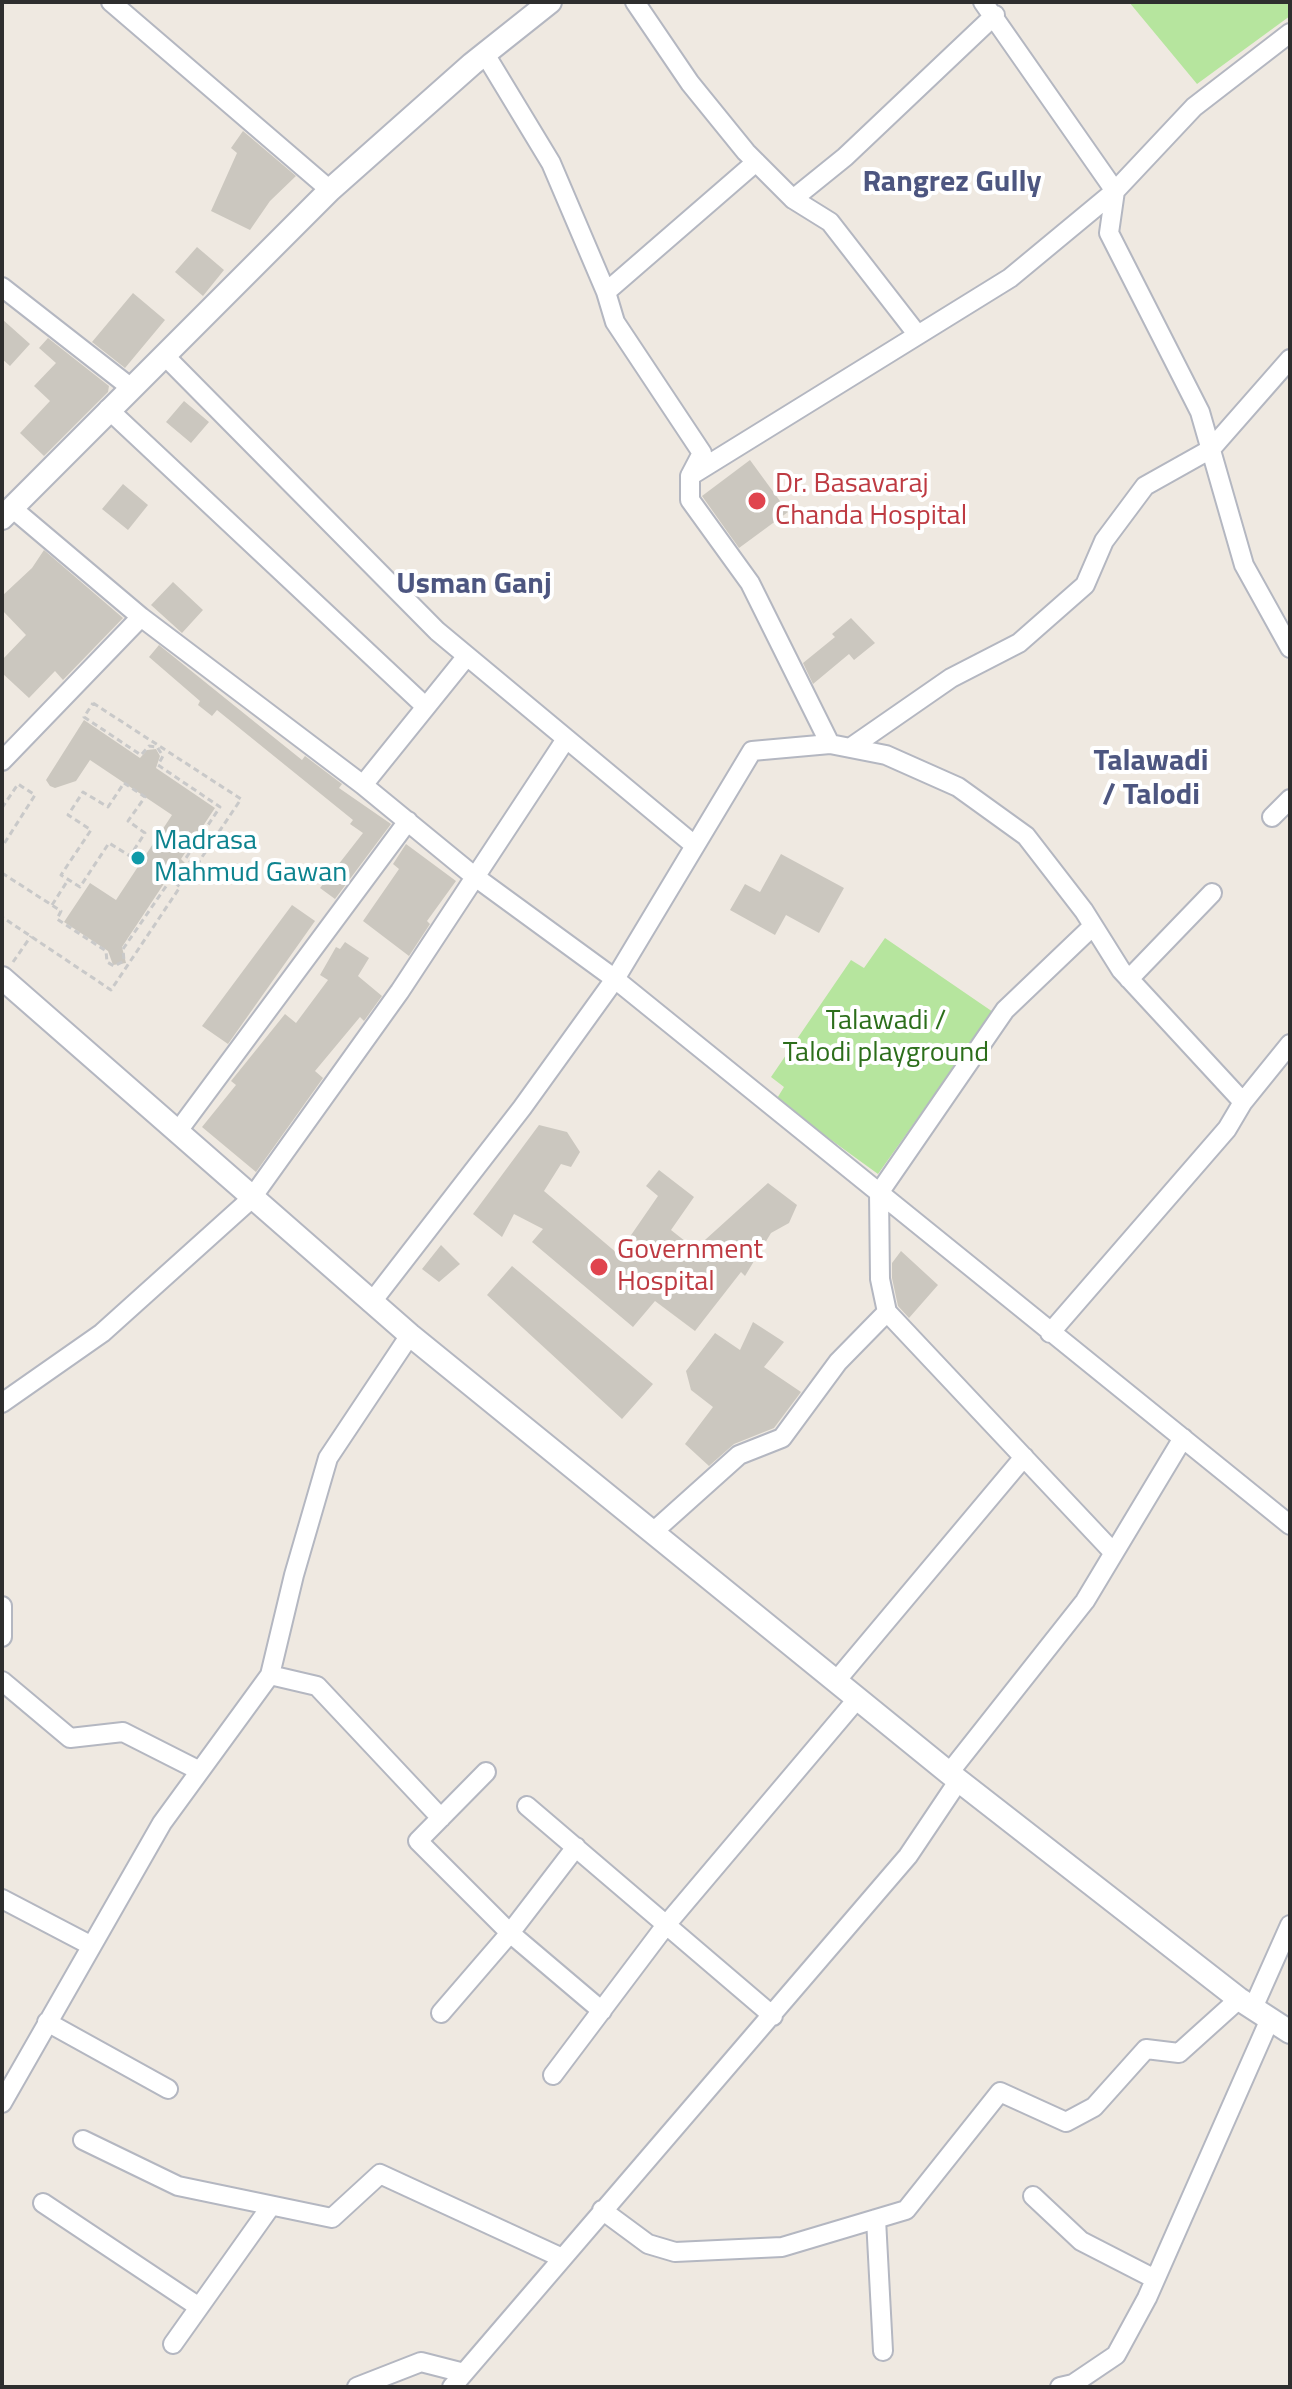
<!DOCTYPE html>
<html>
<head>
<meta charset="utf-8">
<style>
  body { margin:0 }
  #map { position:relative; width:1292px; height:2389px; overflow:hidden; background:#efe9e1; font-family:"Titillium Web",sans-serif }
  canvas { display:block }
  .frame { position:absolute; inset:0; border:4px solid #2e2e2e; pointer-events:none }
</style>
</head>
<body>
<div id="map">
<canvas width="1292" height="2389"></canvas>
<div class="frame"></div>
</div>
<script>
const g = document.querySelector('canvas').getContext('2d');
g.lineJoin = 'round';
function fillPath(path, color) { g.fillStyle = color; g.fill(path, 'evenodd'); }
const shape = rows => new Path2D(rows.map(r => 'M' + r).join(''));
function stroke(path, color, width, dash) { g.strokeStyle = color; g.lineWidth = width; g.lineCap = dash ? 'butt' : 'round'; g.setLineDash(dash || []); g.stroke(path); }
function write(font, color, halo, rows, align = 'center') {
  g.font = font + ' "Titillium Web",sans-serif'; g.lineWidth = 8; g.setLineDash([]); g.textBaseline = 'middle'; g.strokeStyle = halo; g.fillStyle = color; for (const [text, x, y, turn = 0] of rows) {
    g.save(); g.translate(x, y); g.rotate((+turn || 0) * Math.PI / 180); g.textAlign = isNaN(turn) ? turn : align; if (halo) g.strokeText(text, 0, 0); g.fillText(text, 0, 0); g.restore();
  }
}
fillPath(shape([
  [1129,2,1290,2,1290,16,1197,84],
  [885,938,993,1012,878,1174,776,1100,784,1087,771,1077,851,960,864,968]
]), '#b6e59e');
fillPath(shape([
  [243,131,296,176,270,201,250,230,211,211,237,153,231,148],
  [197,247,224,270,203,296,175,272],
  [133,293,165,320,125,368,92,342],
  [2,319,30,344,10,366,2,359],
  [48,338,109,386,108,392,44,456,20,433,50,401,34,386,56,363,39,348],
  [184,401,209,422,191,443,166,422],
  [750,460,788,512,739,548,702,496],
  [123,484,148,505,128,530,102,509],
  [44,550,123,618,63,680,55,671,29,698,2,673,2,660,26,635,2,610,2,596,32,568],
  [173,582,203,610,182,633,151,605],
  [851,618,875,643,854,660,849,654,813,684,803,663,835,637,832,634],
  [159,645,302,760,305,756,342,784,339,788,391,824,335,899,320,888,363,833,350,824,353,820,217,710,212,716,198,705,200,701,149,657],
  [84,720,140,758,147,750,156,749,160,756,156,768,215,808,181,859,188,866,188,875,181,879,169,876,122,947,126,963,113,965,108,951,64,922,90,883,116,900,172,815,90,760,76,781,55,788,50,786,46,780],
  [406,844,456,881,427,921,430,924,409,956,363,921,399,869,393,864],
  [781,854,844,888,819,933,786,915,775,935,730,910,745,884,760,892],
  [292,905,315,921,228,1044,202,1026],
  [345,942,369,958,358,976,382,996,364,1021,360,1017,315,1071,323,1078,256,1172,202,1127,236,1085,231,1081,285,1014,296,1023,328,980,320,975,336,947,340,949],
  [539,1125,567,1132,580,1152,571,1167,561,1164,544,1191,618,1254,658,1196,646,1186,659,1170,694,1197,671,1230,695,1249,768,1183,797,1205,789,1223,771,1233,745,1276,741,1272,695,1331,655,1301,633,1327,532,1242,543,1229,514,1214,502,1237,473,1214],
  [441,1245,460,1264,439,1282,422,1269],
  [901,1251,938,1285,909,1318,898,1306,892,1278,892,1263],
  [512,1266,653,1384,622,1419,487,1295],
  [753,1322,784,1342,764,1367,801,1392,774,1428,734,1444,709,1466,685,1444,713,1407,691,1390,686,1371,715,1333,740,1350]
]), '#cbc7bf');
const minor = shape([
  [111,2,330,190],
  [635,2,690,83,746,152,793,199,830,222,917,334],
  [983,2,1115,191,1109,233,1200,412,1244,565,1290,648],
  [485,54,551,163,606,292,615,322,702,453,690,476,690,500,750,583,830,744],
  [793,199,845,157,995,15],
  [2,287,130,387],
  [606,292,756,162],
  [164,355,437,631,693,844],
  [108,409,426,707],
  [690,476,1010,278,1115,191,1194,107,1290,33],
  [12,508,141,617],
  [850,748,951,678,1019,643,1085,585,1104,541,1145,486,1211,449,1290,359],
  [2,761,141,617,363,785,474,876,615,979,1290,1525],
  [363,785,467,656],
  [1272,817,1290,799],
  [1129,979,1212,893],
  [178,1131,408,821],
  [371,1303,522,1108,615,979,752,751,830,744,886,755,958,787,1026,836,1084,911,1121,970,1243,1102],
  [887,1312,880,1279,879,1193,1005,1010,1093,926],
  [1050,1333,1227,1129,1243,1102,1290,1044],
  [2,1403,102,1333,251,1199,400,991,566,739],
  [653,1532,739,1455,782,1438,838,1362,887,1312,1113,1552],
  [2,1606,2,1637],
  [270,1675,317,1686,441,1818],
  [2,1681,70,1738,123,1732,200,1771],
  [836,1681,1024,1457],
  [486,1772,418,1841,510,1933,576,1847],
  [949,1773,1085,1601,1183,1438],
  [527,1806,773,2016],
  [2,1899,90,1945],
  [1253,2008,1290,1925],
  [441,2013,510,1933,602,2011],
  [47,2022,168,2089],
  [553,2075,666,1925,858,1698],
  [2,2103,162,1823,270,1675,294,1575,328,1458,410,1335],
  [83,2140,178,2186,332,2218,380,2174,560,2257],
  [1033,2196,1081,2241,1155,2279],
  [43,2203,199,2307],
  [602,2210,648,2244,675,2252,782,2247,906,2210,1000,2092,1066,2122,1094,2107,1146,2049,1179,2053,1239,1999],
  [876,2219,883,2351],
  [173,2344,271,2206],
  [357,2387,421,2362,464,2373],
  [452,2387,908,1856,959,1780],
  [1060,2387,1073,2384,1116,2355,1147,2298,1270,2019]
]);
const tertiary = shape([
  [2,518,330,190,472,64,550,2],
  [2,978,410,1335,949,1773,1239,1999,1290,2032]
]);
stroke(minor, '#b4b7c1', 22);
stroke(tertiary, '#b4b7c1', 26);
stroke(shape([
  [93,703,241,799,196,866,186,858,220,807,158,765,163,756,157,747,149,746,141,755,84,717,93,703],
  [124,783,145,797,128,821,145,833,130,856,109,843,80,887,61,875,91,830,68,815,83,792,108,807,124,783],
  [2,808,18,784,35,795,2,847],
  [2,873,61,911,57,919,106,951,107,962,114,966,124,961,123,949,171,879,180,887,111,990,2,917],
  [52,905,68,880],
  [13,962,31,936]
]), '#c9c9c9', 3, [6, 4]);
stroke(minor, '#fff', 18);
stroke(tertiary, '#fff', 22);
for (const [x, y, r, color] of [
  [757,501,10,"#e0444e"],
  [138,858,8,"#0f9aa8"],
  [599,1267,10,"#e0444e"]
]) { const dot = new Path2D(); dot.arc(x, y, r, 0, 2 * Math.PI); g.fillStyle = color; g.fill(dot); stroke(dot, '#fff', 3); }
write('28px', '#be3a42', '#fff', [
  ["Dr. Basavaraj",775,485],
  ["Chanda Hospital",775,517],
  ["Government",617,1251],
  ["Hospital",617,1283]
], 'left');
write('28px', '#0d838f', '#fff', [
  ["Madrasa",154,842],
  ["Mahmud Gawan",154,874]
], 'left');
write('28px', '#2c6e1b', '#fff', [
  ["Talawadi /",886,1022],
  ["Talodi playground",886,1054]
]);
write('bold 30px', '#4d5680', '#fff', [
  ["Rangrez Gully",952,184],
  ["Usman Ganj",474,586],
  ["Talawadi",1151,763],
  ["/ Talodi",1151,797]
]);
</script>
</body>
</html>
